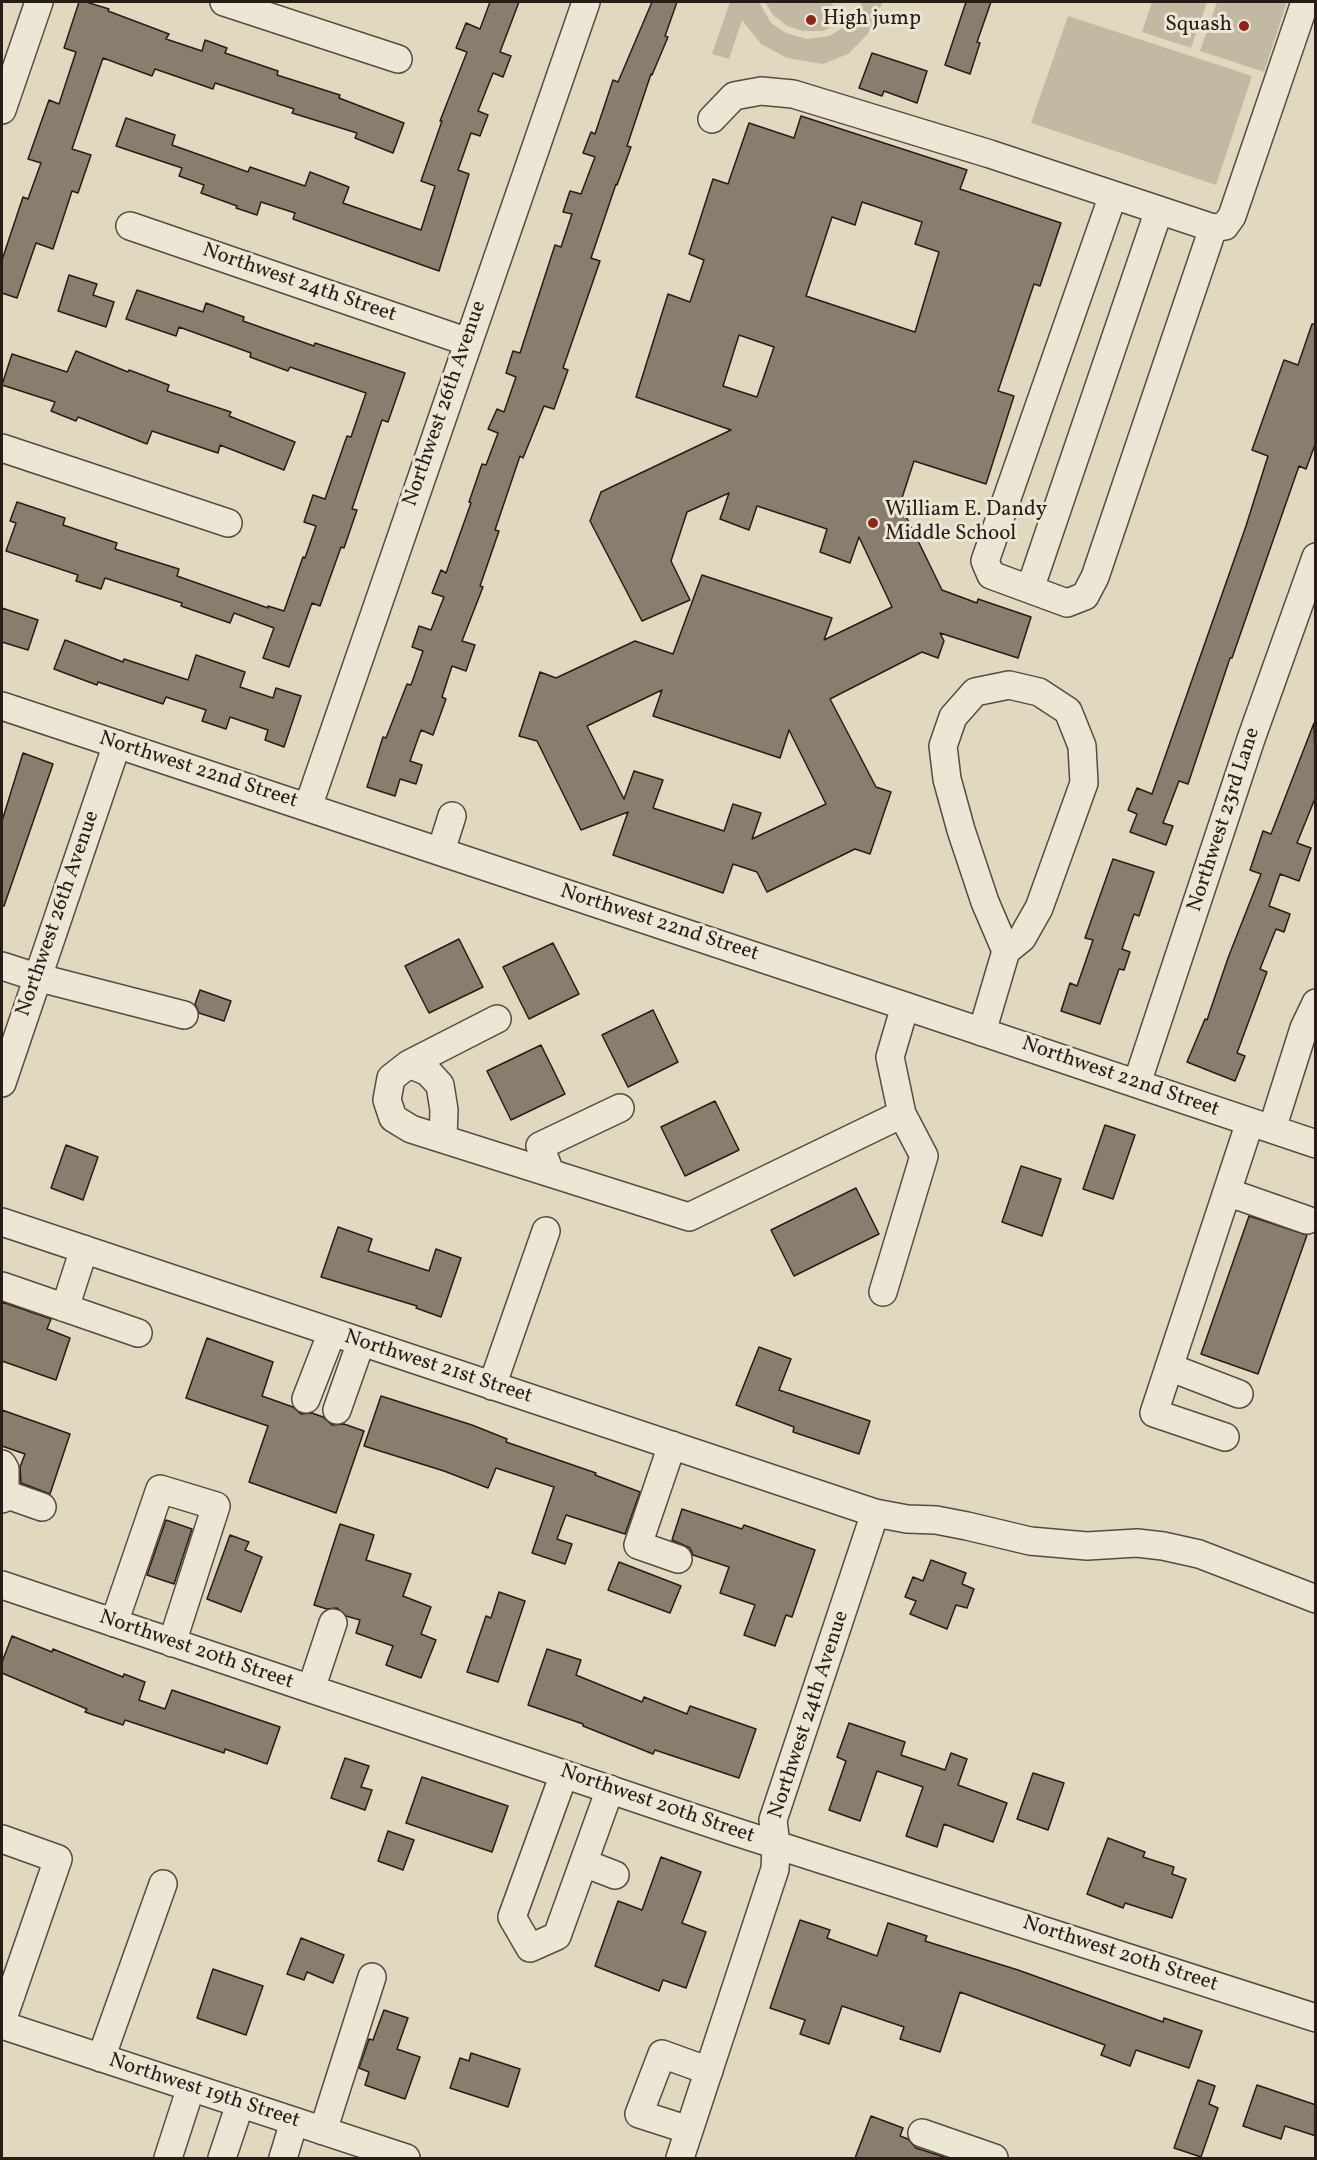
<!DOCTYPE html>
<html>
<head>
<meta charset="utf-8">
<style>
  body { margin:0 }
  #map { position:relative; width:1317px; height:2160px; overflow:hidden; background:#e1d9bf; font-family:Vollkorn,serif }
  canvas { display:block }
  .frame { position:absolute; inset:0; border:3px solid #291c16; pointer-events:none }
</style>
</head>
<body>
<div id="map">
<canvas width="1317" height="2160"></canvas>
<div class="frame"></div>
</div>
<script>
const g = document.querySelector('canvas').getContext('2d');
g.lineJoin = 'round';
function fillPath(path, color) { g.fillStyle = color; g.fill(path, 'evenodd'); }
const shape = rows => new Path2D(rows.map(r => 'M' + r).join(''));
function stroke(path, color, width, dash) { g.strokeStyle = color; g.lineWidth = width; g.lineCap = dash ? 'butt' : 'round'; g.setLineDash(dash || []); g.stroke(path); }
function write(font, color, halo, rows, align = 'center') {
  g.font = font + ' Vollkorn,serif'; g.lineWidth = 6; g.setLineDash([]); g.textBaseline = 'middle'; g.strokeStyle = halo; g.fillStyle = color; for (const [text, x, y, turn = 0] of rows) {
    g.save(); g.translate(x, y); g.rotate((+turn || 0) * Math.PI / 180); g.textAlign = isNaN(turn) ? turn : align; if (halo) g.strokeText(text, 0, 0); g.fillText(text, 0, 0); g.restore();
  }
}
fillPath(shape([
  [730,2,759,2,771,23,786,33,807,39,829,36,846,26,858,12,862,2,883,2,868,34,848,54,823,64,787,58,761,44,742,20,729,59,712,54],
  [765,2,829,2,846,15,837,24,823,31,803,31,787,26,773,15],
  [1152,2,1207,2,1191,48,1142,32],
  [1217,2,1287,2,1264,72,1200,51],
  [1068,16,1252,76,1216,185,1031,123]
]), '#c2b9a2');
const building = shape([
  [79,2,86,2,109,9,108,11,169,34,166,39,202,51,205,40,227,48,225,53,278,71,277,75,340,95,339,98,404,123,393,153,355,138,357,133,292,113,294,109,215,83,213,89,155,69,152,76,103,58,72,149,91,155,78,193,72,191,53,249,36,243,17,298,2,293,2,260,23,197,28,199,41,163,28,159,49,100,59,104,76,52,64,48,79,2],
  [490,2,519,2,500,52,511,56,503,77,493,73,478,111,488,115,480,136,471,133,458,170,469,174,439,271,293,219,295,213,261,202,257,215,236,208,237,206,201,193,204,185,179,176,182,168,116,146,126,118,175,135,172,145,248,172,250,167,305,186,310,172,349,187,343,203,421,230,435,186,421,181,442,121,440,121,467,52,456,48,466,23,480,29,490,2],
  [652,2,677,2,665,36,668,37,652,75,651,74,627,146,631,147,617,185,616,184,591,258,600,261,563,368,568,370,554,409,544,406,523,458,520,456,495,530,499,531,480,586,483,587,462,641,475,645,466,671,452,666,442,697,446,699,433,735,421,730,410,761,422,765,416,784,400,779,395,796,367,787,383,737,386,738,407,684,411,685,423,651,412,647,419,626,431,630,444,597,432,593,441,570,446,573,471,503,469,502,482,464,486,465,498,433,488,429,497,409,504,412,516,377,506,373,513,351,520,353,555,245,561,247,572,214,563,212,570,191,581,194,595,157,583,153,591,132,595,134,613,80,618,82,652,2],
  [966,2,991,2,977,42,980,43,970,74,945,65,966,2],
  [872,53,927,71,917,103,884,91,882,96,859,88,872,53],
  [801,116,967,170,960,189,1061,223,1040,286,1034,284,998,391,1014,396,986,484,914,461,900,504,942,590,977,603,978,599,1031,617,1018,658,940,633,944,641,938,658,922,652,830,699,876,787,891,792,870,854,855,849,767,892,757,872,733,864,723,893,613,855,628,812,581,830,537,741,519,736,540,672,556,678,635,641,673,654,702,575,832,618,824,640,892,607,859,537,850,563,820,552,827,529,757,506,749,530,720,519,729,493,687,512,671,561,690,600,642,621,590,521,601,492,731,430,636,397,668,294,690,302,704,260,689,254,713,179,728,184,749,123,794,138,801,116],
  [862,202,922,222,915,244,939,252,915,332,806,296,832,217,855,225,862,202],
  [739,335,774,347,757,397,723,386,739,335],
  [662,690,653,716,780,758,789,730,826,804,752,839,761,813,733,804,724,831,653,808,663,780,634,771,624,799,587,726,662,690],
  [69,275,97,284,93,295,114,302,106,327,58,311,69,275],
  [137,290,203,312,206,303,244,317,243,321,314,346,315,343,405,373,388,422,382,420,352,509,357,510,344,548,341,547,320,606,312,603,289,667,263,658,274,628,234,613,230,623,181,606,182,603,105,578,101,589,76,581,78,575,6,551,16,523,10,521,17,502,65,518,63,525,117,543,115,549,179,569,177,576,268,608,268,606,284,611,303,557,305,558,316,526,304,522,313,495,325,499,347,436,351,437,366,393,290,367,288,371,250,357,251,353,179,327,176,336,126,319,137,290],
  [1312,324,1316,324,1316,442,1306,469,1299,466,1232,658,1230,658,1188,784,1179,781,1163,823,1173,826,1166,845,1130,832,1137,814,1128,810,1137,788,1152,794,1246,526,1268,456,1252,450,1284,360,1298,365,1312,324],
  [76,351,128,372,129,370,169,385,167,391,231,412,229,416,295,442,284,470,220,445,218,453,152,431,147,444,78,417,76,421,51,411,55,402,2,385,12,354,67,372,76,351],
  [2,608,38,620,28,650,2,642,2,608],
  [65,640,123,662,124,659,188,680,196,655,245,672,240,687,273,698,276,688,301,696,284,747,265,740,268,730,230,717,226,729,202,721,206,710,166,697,163,704,98,682,97,685,54,669,65,640],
  [1314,723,1316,796,1297,843,1311,848,1299,881,1280,874,1269,906,1290,914,1284,932,1276,929,1260,969,1267,972,1237,1053,1245,1056,1235,1081,1187,1062,1205,1019,1207,1020,1228,958,1261,874,1250,870,1263,831,1271,834,1314,723],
  [23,753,53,764,4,906,2,905,2,821,23,753],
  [1113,859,1154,872,1139,916,1134,914,1122,949,1130,952,1124,970,1119,969,1100,1024,1061,1011,1070,983,1077,986,1093,940,1085,938,1113,859],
  [459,939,483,987,429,1013,405,966,459,939],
  [553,943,579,994,529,1019,503,967,553,943],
  [200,990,231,1001,224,1021,199,1013,195,1004,200,990],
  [653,1010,678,1062,628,1087,602,1035,653,1010],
  [541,1045,565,1094,511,1120,487,1071,541,1045],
  [715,1101,739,1150,685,1176,661,1127,715,1101],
  [1105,1125,1135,1135,1113,1199,1083,1189,1105,1125],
  [66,1145,98,1157,83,1200,51,1188,66,1145],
  [1021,1166,1061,1179,1042,1236,1002,1222,1021,1166],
  [856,1188,879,1234,794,1276,771,1230,856,1188],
  [1249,1216,1307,1235,1258,1374,1201,1354,1249,1216],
  [338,1227,372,1239,368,1251,429,1271,436,1249,461,1258,441,1317,416,1308,417,1306,321,1277,338,1227],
  [2,1302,51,1319,47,1329,70,1338,56,1380,2,1361,2,1302],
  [207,1338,273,1362,262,1396,293,1407,301,1414,312,1413,323,1417,332,1425,344,1424,364,1431,336,1513,249,1482,268,1426,186,1398,207,1338],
  [759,1347,791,1359,779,1390,870,1421,859,1454,793,1432,794,1427,736,1405,759,1347],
  [381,1396,472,1425,507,1439,506,1442,596,1473,595,1475,640,1492,625,1534,566,1515,557,1539,572,1544,565,1564,532,1553,554,1487,496,1468,488,1488,444,1471,364,1446,381,1396],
  [2,1410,70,1434,50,1494,21,1483,20,1467,25,1454,2,1446,2,1410],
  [682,1509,742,1529,744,1525,815,1550,792,1617,786,1615,775,1646,744,1635,755,1605,720,1593,729,1567,693,1555,690,1548,672,1540,682,1509],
  [166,1520,192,1529,174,1584,147,1575,166,1520],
  [340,1524,374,1535,366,1560,411,1574,403,1596,431,1607,421,1634,436,1640,421,1678,386,1665,393,1646,356,1633,360,1620,346,1616,337,1608,327,1609,314,1605,340,1524],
  [230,1535,249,1542,245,1550,262,1557,241,1612,207,1599,230,1535],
  [931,1560,966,1573,962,1584,974,1589,967,1608,956,1605,947,1629,910,1614,916,1601,905,1597,913,1577,923,1581,931,1560],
  [619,1562,681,1586,670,1613,608,1590,619,1562],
  [499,1592,525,1601,498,1682,467,1672,486,1616,491,1618,499,1592],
  [12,1636,52,1652,53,1649,123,1677,124,1674,145,1682,139,1700,165,1709,172,1690,280,1727,267,1764,225,1749,224,1753,125,1720,123,1725,85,1712,87,1709,2,1673,2,1662,12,1636],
  [547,1649,581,1660,576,1675,642,1702,644,1697,687,1714,690,1706,756,1729,739,1778,655,1750,653,1754,583,1726,583,1724,528,1705,547,1649],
  [849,1723,905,1742,901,1755,945,1770,951,1753,967,1759,958,1785,1007,1803,993,1842,944,1824,937,1847,906,1836,923,1787,877,1771,860,1821,829,1810,846,1761,837,1757,849,1723],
  [345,1758,369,1766,361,1787,372,1790,365,1810,331,1798,345,1758],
  [1033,1773,1064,1783,1048,1830,1017,1819,1033,1773],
  [422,1777,508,1806,492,1852,406,1823,422,1777],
  [388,1831,414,1840,403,1870,378,1861,388,1831],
  [1108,1838,1145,1852,1143,1857,1174,1867,1172,1874,1186,1879,1172,1918,1125,1903,1123,1908,1087,1894,1108,1838],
  [661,1857,701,1872,682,1923,706,1932,686,1988,663,1980,659,1991,595,1966,618,1901,642,1910,661,1857],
  [800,1920,830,1930,827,1938,877,1956,888,1923,927,1936,925,1941,1018,1970,1163,2022,1164,2018,1202,2031,1189,2068,1136,2050,1130,2066,1101,2055,1105,2045,960,1992,940,2052,900,2039,904,2027,842,2006,829,2044,800,2034,805,2020,770,2008,800,1920],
  [301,1938,344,1955,333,1983,307,1972,304,1980,287,1974,301,1938],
  [213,1969,263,1986,246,2035,197,2018,213,1969],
  [384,2010,408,2018,397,2049,420,2057,405,2099,365,2085,369,2072,359,2068,369,2039,373,2040,384,2010],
  [471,2053,520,2069,508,2107,450,2088,460,2058,469,2061,471,2053],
  [1198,2080,1215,2086,1209,2104,1218,2108,1201,2157,1174,2148,1198,2080],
  [1257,2085,1316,2105,1316,2136,1285,2126,1281,2139,1243,2126,1257,2085],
  [871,2116,903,2128,900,2136,908,2139,916,2148,947,2158,855,2158,871,2116]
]);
fillPath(building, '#897e6e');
stroke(building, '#291c16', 1.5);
const minor = shape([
  [224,2,398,59],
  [2,110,39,2],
  [712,119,734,96,761,91,793,94,990,154,1213,228,1225,226,1232,216,1305,2],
  [1113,195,985,561,991,575,1067,603,1085,596,1095,577,1213,228],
  [130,226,468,342],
  [2,448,228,523],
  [1030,589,1159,210],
  [2,706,905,1006,1316,1144],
  [308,807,586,2],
  [441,851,452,816],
  [2,966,36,977,184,1015],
  [982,1032,1006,951,1022,938,1039,908,1084,783,1082,746,1068,711,1039,692,1009,685,975,692,953,717,943,746,947,779,961,830,985,902,1006,951],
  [409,1064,497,1019],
  [2,1083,117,744],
  [1137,1083,1251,739,1316,557],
  [1272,1129,1304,1028,1316,1003],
  [443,1139,444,1110,440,1085,428,1072,409,1064,391,1078,387,1100,393,1118,411,1129,689,1217,902,1114],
  [550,1172,540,1146,620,1108],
  [1227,1192,1307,1220],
  [2,1222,875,1513,907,1519,936,1520,967,1526,1030,1541,1087,1546,1137,1543,1163,1546,1199,1554,1316,1599],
  [2,1286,138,1333],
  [883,1292,924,1156,902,1114,890,1057,905,1006],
  [65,1308,84,1249],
  [1169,1367,1239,1394],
  [492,1386,546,1231],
  [306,1399,332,1332],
  [337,1410,361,1342],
  [1225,1437,1154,1413,1250,1122],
  [672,1445,638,1545,678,1559],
  [2,1464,5,1469,5,1494,2,1499],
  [5,1494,42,1507],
  [2,1585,736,1832,1316,2018],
  [114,1623,160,1489,216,1506,172,1643],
  [311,1689,333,1623],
  [564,1774,512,1917,530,1948,557,1936,610,1789],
  [2,1839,58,1859,2,2021],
  [584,1863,615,1875],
  [2,2025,406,2158],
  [101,2058,163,1884],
  [689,2130,639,2114,662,2054,709,2071],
  [323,2131,372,1977],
  [922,2133,994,2158],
  [168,2158,191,2087],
  [222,2158,240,2104],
  [283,2158,294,2122],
  [680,2158,775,1869,776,1845,773,1820,875,1513]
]);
stroke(minor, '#574b40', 30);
stroke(minor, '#ece6d5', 27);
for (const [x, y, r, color] of [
  [811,20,6,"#8f2418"],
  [1244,26,6,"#8f2418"],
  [873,523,6,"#8f2418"]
]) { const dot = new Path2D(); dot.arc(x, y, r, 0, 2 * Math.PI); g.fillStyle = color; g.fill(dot); stroke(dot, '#ece6d5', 2); }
write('21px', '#291c16', '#ece6d5', [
  ["High jump",823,20],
  ["Squash",1232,26,"right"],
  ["William E. Dandy",885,511],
  ["Middle School",885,535]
], 'left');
write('21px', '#291c16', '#ece6d5', [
  ["Northwest 24th Street",299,284,19],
  ["Northwest 26th Avenue",446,404,-71],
  ["Northwest 22nd Street",198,771,18],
  ["Northwest 23rd Lane",1225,820,-72],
  ["Northwest 26th Avenue",59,914,-71],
  ["Northwest 22nd Street",659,924,18],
  ["Northwest 22nd Street",1120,1078,19],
  ["Northwest 21st Street",438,1368,18],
  ["Northwest 20th Street",196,1651,19],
  ["Northwest 24th Avenue",810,1715,-72],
  ["Northwest 20th Street",657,1805,19],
  ["Northwest 20th Street",1120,1955,18],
  ["Northwest 19th Street",204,2092,18]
]);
</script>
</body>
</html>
